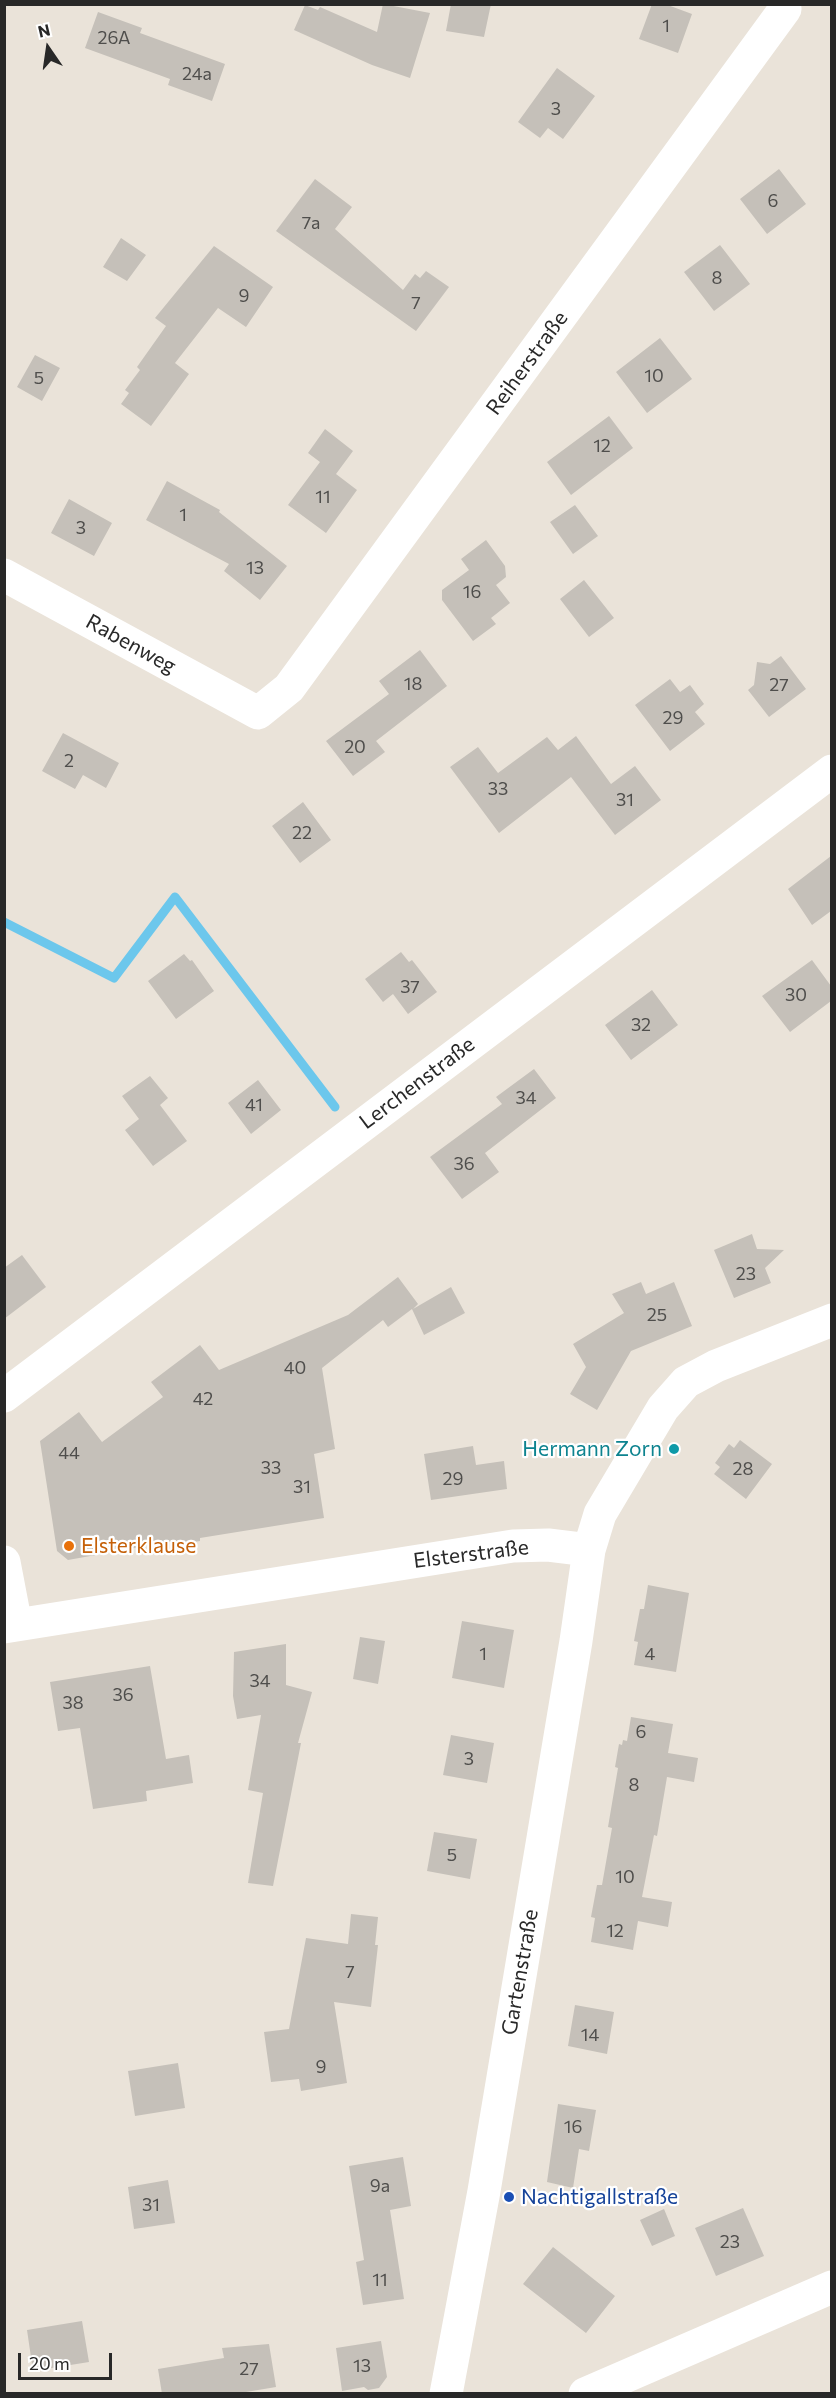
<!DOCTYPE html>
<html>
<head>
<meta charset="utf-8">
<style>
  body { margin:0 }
  #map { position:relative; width:836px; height:2398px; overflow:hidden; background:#eae3d9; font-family:Commissioner,sans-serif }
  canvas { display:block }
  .frame { position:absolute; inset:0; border:6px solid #282828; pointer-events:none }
  .north { position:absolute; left:18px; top:18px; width:60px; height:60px; -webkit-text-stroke:4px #fff; paint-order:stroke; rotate:347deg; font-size:16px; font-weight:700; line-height:24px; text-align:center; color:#282828 }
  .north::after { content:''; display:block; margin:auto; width:21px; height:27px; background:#282828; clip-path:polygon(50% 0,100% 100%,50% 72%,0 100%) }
  .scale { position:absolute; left:18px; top:2353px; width:94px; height:27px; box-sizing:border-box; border:3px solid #282828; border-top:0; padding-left:8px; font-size:18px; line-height:21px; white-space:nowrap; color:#282828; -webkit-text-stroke:4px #fff; paint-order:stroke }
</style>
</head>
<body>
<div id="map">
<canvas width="836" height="2398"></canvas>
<div class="frame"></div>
<div class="north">N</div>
<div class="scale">20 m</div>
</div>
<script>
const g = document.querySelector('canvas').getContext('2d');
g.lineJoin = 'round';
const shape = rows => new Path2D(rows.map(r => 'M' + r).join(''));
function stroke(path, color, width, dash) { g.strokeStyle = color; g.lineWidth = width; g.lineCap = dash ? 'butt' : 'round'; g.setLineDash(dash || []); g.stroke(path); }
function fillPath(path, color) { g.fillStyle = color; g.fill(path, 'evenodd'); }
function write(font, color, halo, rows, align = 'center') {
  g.font = font + ' Commissioner,sans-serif'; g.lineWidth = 4.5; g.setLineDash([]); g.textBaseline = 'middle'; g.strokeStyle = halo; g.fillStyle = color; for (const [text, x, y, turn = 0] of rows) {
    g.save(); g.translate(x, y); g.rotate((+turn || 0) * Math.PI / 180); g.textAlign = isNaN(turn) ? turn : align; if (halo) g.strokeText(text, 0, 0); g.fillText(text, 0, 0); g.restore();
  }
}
stroke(shape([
  [4,922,114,978,175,897,335,1107]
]), '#6cc7ec', 9);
fillPath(shape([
  [383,4,430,13,410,78,372,65,294,30,305,5,318,10,320,7,377,32],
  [451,4,491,4,484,37,446,31],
  [652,4,665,4,692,14,678,53,639,39],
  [98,12,142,28,140,33,225,64,212,101,168,85,170,79,85,48],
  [557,68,595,96,563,139,548,128,540,138,518,122],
  [779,169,806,204,767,234,740,199],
  [315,179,352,207,335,229,403,290,415,274,420,278,426,271,449,287,416,331,276,231],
  [121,238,146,255,127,281,103,267],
  [720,245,750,284,714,311,684,272],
  [214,246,273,287,246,327,218,308,175,363,189,374,151,426,121,404,129,393,125,390,140,370,137,367,166,326,155,318],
  [660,338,692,379,647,413,616,372],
  [35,355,60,368,42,401,17,387],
  [609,416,633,448,571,495,547,462],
  [325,429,353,451,336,474,357,490,326,533,288,505,320,462,308,453],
  [167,481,220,510,219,512,287,566,260,600,224,571,229,564,146,520],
  [69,499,112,523,94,556,51,533],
  [575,505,598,536,573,554,550,522],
  [486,540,505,566,506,577,496,585,510,603,491,618,496,624,473,641,442,600,442,590,469,570,461,559],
  [584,580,614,618,589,637,560,599],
  [420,650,447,686,376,741,385,752,353,776,326,741,389,694,379,681],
  [781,656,806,689,769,717,748,690,754,685,757,662,770,664],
  [670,679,680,692,690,685,704,704,695,712,705,724,670,751,635,705],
  [63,733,119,763,106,788,83,775,75,789,42,771],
  [576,736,611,784,635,766,661,800,615,835,571,777,499,833,450,767,478,747,498,773,547,737,558,750],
  [303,802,331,840,300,863,272,826],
  [831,856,831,911,812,925,788,889],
  [401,952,409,962,412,960,437,992,408,1014,393,994,383,1002,365,979],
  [184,954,190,961,192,960,214,991,176,1019,148,981],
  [812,960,831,986,831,1001,790,1032,762,996],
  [652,990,678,1025,631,1060,605,1025],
  [534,1069,556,1098,485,1153,499,1172,462,1199,430,1157,502,1104,496,1097],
  [150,1076,168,1098,160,1105,187,1141,153,1166,125,1130,139,1119,122,1096],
  [258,1080,281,1110,251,1134,228,1103],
  [752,1234,757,1249,784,1250,765,1268,771,1283,734,1298,714,1250],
  [22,1255,46,1287,4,1319,4,1268],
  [398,1277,418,1304,413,1309,451,1287,465,1313,424,1335,412,1309,388,1327,383,1320,322,1368,335,1449,314,1454,324,1518,200,1538,200,1541,175,1545,174,1541,68,1560,57,1551,40,1441,79,1412,102,1442,163,1397,151,1382,200,1345,219,1370,348,1315],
  [641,1282,646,1294,674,1282,692,1326,631,1351,597,1410,570,1394,586,1367,573,1344,624,1313,612,1294],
  [740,1440,772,1464,746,1499,714,1474,720,1467,715,1463,729,1444,734,1448],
  [473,1446,476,1465,504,1461,507,1489,431,1500,424,1454],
  [648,1585,689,1593,676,1672,634,1665,638,1642,634,1641,640,1609,644,1609],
  [462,1621,514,1630,504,1688,452,1678],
  [360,1637,385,1641,378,1684,353,1679],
  [286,1644,286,1685,312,1692,298,1743,301,1743,273,1886,248,1883,263,1793,248,1790,261,1715,237,1719,233,1696,234,1652],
  [150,1666,166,1759,189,1755,193,1783,146,1791,147,1801,93,1809,80,1728,58,1731,50,1682],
  [631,1717,673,1724,668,1753,698,1758,694,1782,667,1777,657,1836,654,1835,642,1897,672,1902,668,1927,638,1921,633,1950,591,1942,595,1918,591,1917,597,1885,602,1885,612,1828,608,1827,618,1768,615,1767,619,1744,622,1745,623,1740,627,1741],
  [451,1735,494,1743,487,1783,443,1775],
  [434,1832,477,1839,470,1879,427,1871],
  [351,1914,378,1917,375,1945,378,1945,371,2007,334,2002,347,2083,301,2091,299,2079,271,2082,264,2032,289,2029,306,1938,348,1944],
  [575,2005,614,2012,607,2054,568,2046],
  [178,2063,185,2108,135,2116,128,2071],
  [558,2104,596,2110,589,2151,579,2149,573,2188,547,2182],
  [403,2157,411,2206,390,2210,404,2299,363,2305,356,2262,364,2260,349,2166],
  [168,2180,175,2223,134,2229,128,2187],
  [743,2208,764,2256,716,2276,695,2228],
  [664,2209,675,2236,652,2246,640,2220],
  [553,2247,615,2296,586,2333,523,2284],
  [82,2321,89,2362,33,2371,27,2330],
  [381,2341,387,2377,379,2388,368,2390,364,2387,342,2391,336,2348],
  [269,2344,276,2387,234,2394,162,2394,158,2369,224,2358,222,2348]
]), '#c5c0b9');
stroke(shape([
  [4,575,258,713,289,688,785,9,784,4],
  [4,1396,832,771],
  [4,1562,16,1625],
  [4,1627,513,1546,548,1545,589,1550],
  [446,2394,484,2191,576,1641,589,1550,600,1514,663,1408,686,1382,716,1366,832,1320],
  [585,2394,832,2287]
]), '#fff', 33);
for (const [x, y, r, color] of [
  [674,1449,6,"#0f9aa8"],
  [69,1546,6,"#e8710a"],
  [509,2197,6,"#1a4fb4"]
]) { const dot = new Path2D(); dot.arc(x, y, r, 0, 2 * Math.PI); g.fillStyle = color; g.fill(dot); stroke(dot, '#fff', 2); }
write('18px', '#4f4e4c', null, [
  ["1",666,26],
  ["26A",114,38],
  ["24a",197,74],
  ["3",556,109],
  ["6",773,201],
  ["7a",311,223],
  ["8",717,278],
  ["9",244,296],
  ["7",416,303],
  ["10",654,376],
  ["5",39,378],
  ["12",602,446],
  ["11",323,497],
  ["1",183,515],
  ["3",81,528],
  ["13",255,568],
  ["16",472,592],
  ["18",413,684],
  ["27",779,685],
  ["29",673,718],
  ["20",355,747],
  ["2",69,761],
  ["33",498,789],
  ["31",625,800],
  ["22",302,833],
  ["37",410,987],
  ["30",796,995],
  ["32",641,1025],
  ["34",526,1098],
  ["41",254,1105],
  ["36",464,1164],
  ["23",746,1274],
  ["25",657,1315],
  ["40",295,1368],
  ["42",203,1399],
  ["44",69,1453],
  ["33",271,1468],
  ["28",743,1469],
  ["29",453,1479],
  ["31",302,1487],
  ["1",483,1654],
  ["4",650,1654],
  ["34",260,1681],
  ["36",123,1695],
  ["38",73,1703],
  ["6",641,1732],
  ["3",469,1759],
  ["8",634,1785],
  ["5",452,1855],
  ["10",625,1877],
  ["12",615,1931],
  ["7",350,1972],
  ["14",590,2035],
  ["9",321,2067],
  ["16",573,2127],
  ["9a",380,2186],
  ["31",151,2205],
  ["23",730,2242],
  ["11",380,2280],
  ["13",362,2366],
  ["27",249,2369]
]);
write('21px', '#282828', '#fff', [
  ["Reiherstraße",527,363,-54],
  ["Rabenweg",131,644,29],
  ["Lerchenstraße",417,1083,-37],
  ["Elsterstraße",471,1554,-7],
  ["Gartenstraße",520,1972,-80]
]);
write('21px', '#0d838f', '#fff', [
  ["Hermann Zorn",662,1449]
], 'right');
write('21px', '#c56008', '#fff', [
  ["Elsterklause",81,1546]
], 'left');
write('21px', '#164399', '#fff', [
  ["Nachtigallstraße",521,2197]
], 'left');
</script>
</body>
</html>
